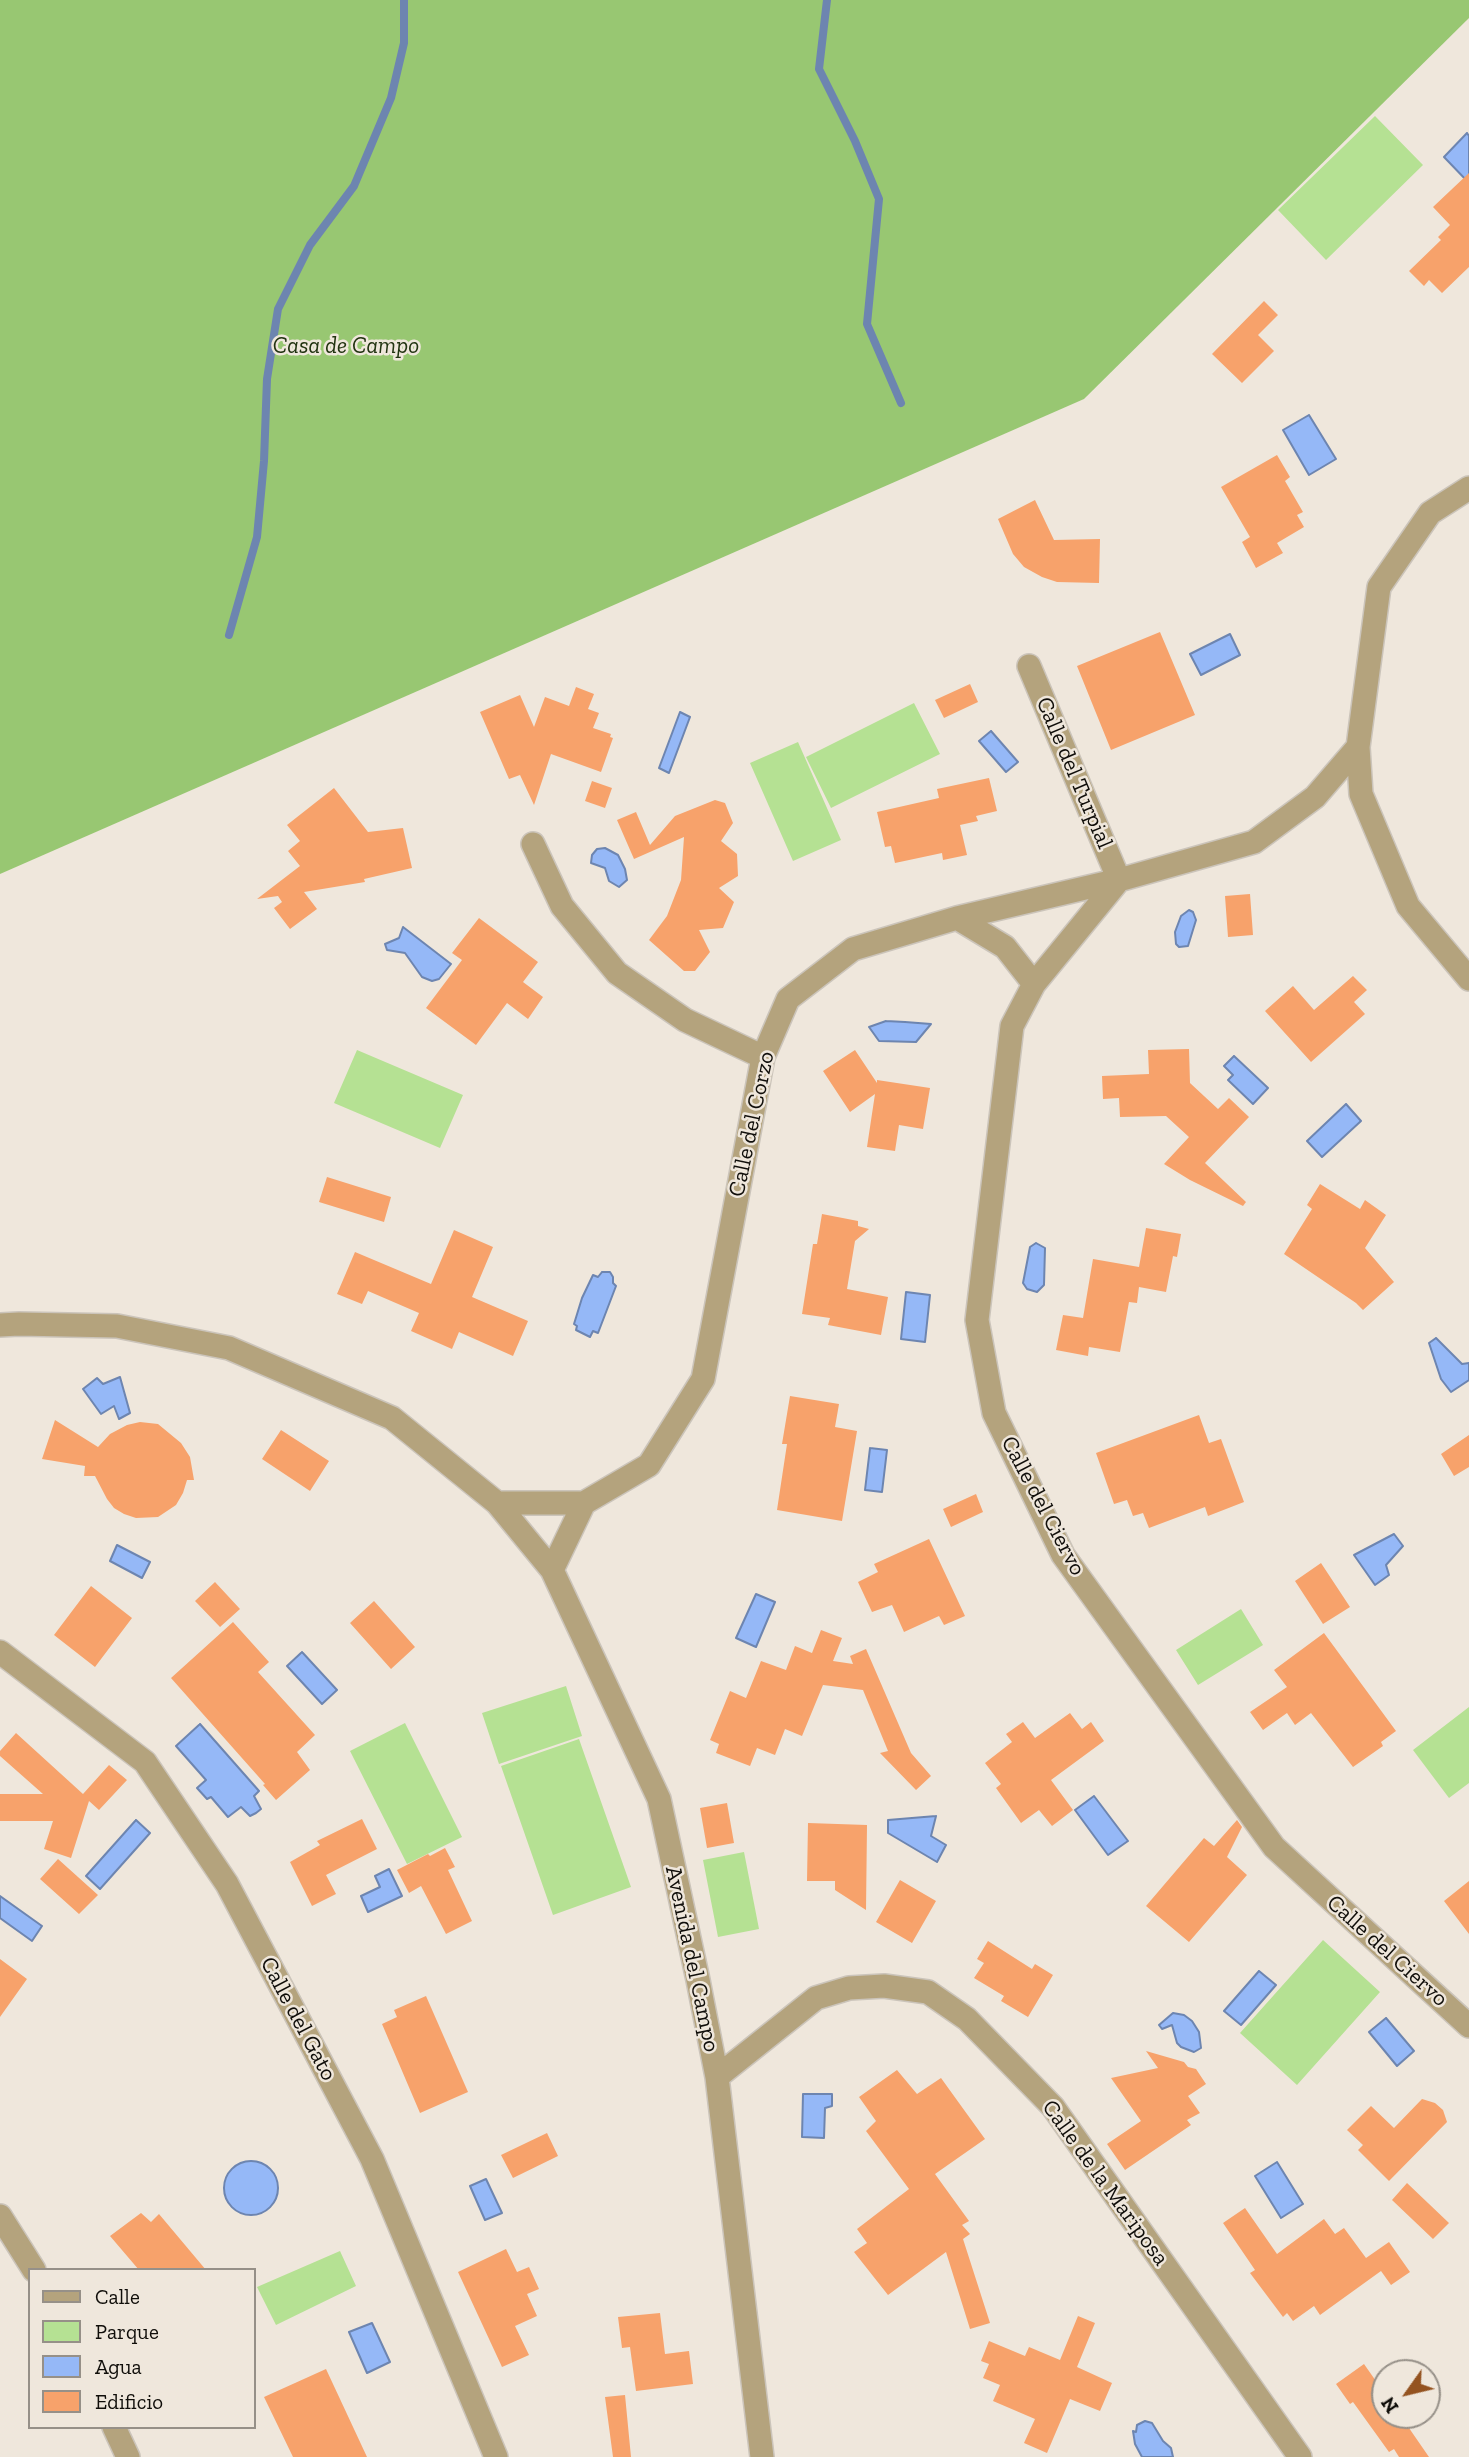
<!DOCTYPE html>
<html>
<head>
<meta charset="utf-8">
<style>
  body { margin:0 }
  #map { position:relative; width:1469px; height:2457px; overflow:hidden; background:#efe7dc; font-family:"Zilla Slab",serif }
  canvas { display:block }
  .legend { position:absolute; left:28px; top:2268px; width:228px; height:161px; box-sizing:border-box; background:#efe7dc; border:2px solid #969088; margin:0; padding:9px 12px; list-style:none; font-size:21px; color:#100e0a }
  .legend li { display:flex; align-items:center; gap:14px; height:35px }
  .legend b { width:35px; border:2px solid #969088 }
  .north { position:absolute; left:1371px; top:2359px; width:70px; height:70px; box-sizing:border-box; background:#efe7dc; border:2px solid #969088; border-radius:50%; rotate:236deg; font-size:19px; font-weight:700; line-height:28px; text-align:center; color:#100e0a }
  .north::after { content:''; display:block; margin:auto; width:24px; height:32px; background:#945320; clip-path:polygon(50% 0,100% 100%,50% 72%,0 100%) }
</style>
</head>
<body>
<div id="map">
<canvas width="1469" height="2457"></canvas>
<ul class="legend">
<li><b style="height:9px;background:#b4a37d"></b>Calle</li>
<li><b style="height:19px;background:#b5e193"></b>Parque</li>
<li><b style="height:19px;background:#95b8f7"></b>Agua</li>
<li><b style="height:19px;background:#f7a26b"></b>Edificio</li>
</ul>
<div class="north">N</div>
</div>
<script>
const g = document.querySelector('canvas').getContext('2d');
g.lineJoin = 'round';
function fillPath(path, color) { g.fillStyle = color; g.fill(path, 'evenodd'); }
const shape = rows => new Path2D(rows.map(r => 'M' + r).join(''));
function stroke(path, color, width, dash) { g.strokeStyle = color; g.lineWidth = width; g.lineCap = dash ? 'butt' : 'round'; g.setLineDash(dash || []); g.stroke(path); }
function write(font, color, halo, rows, align = 'center') {
  g.font = font + ' "Zilla Slab",serif'; g.lineWidth = 5; g.setLineDash([]); g.textBaseline = 'middle'; g.strokeStyle = halo; g.fillStyle = color; for (const [text, x, y, turn = 0] of rows) {
    g.save(); g.translate(x, y); g.rotate((+turn || 0) * Math.PI / 180); g.textAlign = isNaN(turn) ? turn : align; if (halo) g.strokeText(text, 0, 0); g.fillText(text, 0, 0); g.restore();
  }
}
fillPath(shape([
  [1375,116,1423,165,1326,260,1278,210],
  [914,703,940,754,831,808,806,757],
  [798,742,841,840,793,861,750,763],
  [357,1050,463,1095,440,1148,334,1103],
  [1241,1609,1263,1645,1198,1685,1176,1650],
  [566,1686,582,1736,499,1764,482,1713],
  [1469,1707,1469,1783,1449,1798,1413,1750],
  [405,1723,462,1837,407,1864,350,1751],
  [579,1739,631,1887,553,1915,501,1766],
  [744,1852,759,1929,718,1937,703,1860],
  [1323,1940,1380,1992,1297,2085,1240,2033],
  [340,2251,356,2286,276,2325,257,2287]
]), '#b5e193');
fillPath(shape([
  [0,0,1469,0,1469,18,1084,399,0,874]
]), '#98c772');
const water = shape([
  [1467,133,1469,136,1469,183,1444,157,1467,133],
  [1309,415,1336,459,1309,475,1283,430,1309,415],
  [1230,634,1240,655,1201,675,1190,654,1230,634],
  [680,712,690,717,669,773,659,768,680,712],
  [991,731,1018,762,1006,772,979,741,991,731],
  [605,848,618,855,625,869,627,880,619,887,609,881,605,868,591,863,592,855,597,849,605,848],
  [1189,910,1193,912,1196,920,1188,946,1179,947,1176,944,1175,932,1181,916,1189,910],
  [403,927,451,964,439,979,432,981,422,977,405,953,387,950,385,944,399,938,403,927],
  [886,1021,905,1022,931,1024,916,1042,879,1041,869,1027,886,1021],
  [1234,1056,1268,1088,1253,1104,1228,1080,1233,1075,1224,1066,1234,1056],
  [1346,1104,1361,1121,1322,1157,1307,1141,1346,1104],
  [1036,1243,1045,1248,1044,1285,1037,1292,1027,1289,1023,1283,1030,1247,1036,1243],
  [602,1272,610,1272,613,1277,613,1283,616,1286,598,1333,593,1331,590,1337,576,1330,577,1326,574,1324,582,1298,593,1275,598,1277,602,1272],
  [906,1292,930,1295,925,1342,901,1339,906,1292],
  [1436,1338,1462,1364,1469,1363,1469,1380,1451,1392,1441,1379,1429,1343,1436,1338],
  [120,1377,130,1413,119,1419,114,1406,101,1414,83,1389,97,1378,103,1384,120,1377],
  [870,1448,887,1450,882,1492,865,1490,870,1448],
  [1394,1534,1403,1546,1386,1565,1389,1575,1375,1585,1354,1555,1394,1534],
  [117,1545,150,1562,142,1578,110,1561,117,1545],
  [756,1594,775,1602,756,1647,736,1638,756,1594],
  [302,1652,337,1690,322,1704,287,1666,302,1652],
  [200,1724,259,1791,254,1796,261,1809,256,1813,250,1816,241,1807,228,1817,211,1797,207,1799,197,1788,206,1780,176,1746,200,1724],
  [1094,1796,1128,1841,1108,1855,1075,1810,1094,1796],
  [936,1816,931,1836,946,1845,937,1862,888,1833,888,1820,936,1816],
  [136,1820,150,1833,100,1889,86,1876,136,1820],
  [389,1869,402,1896,368,1912,361,1896,380,1887,375,1876,389,1869],
  [0,1896,42,1926,32,1941,0,1918,0,1896],
  [1259,1971,1276,1985,1241,2025,1224,2011,1259,1971],
  [1173,2013,1184,2015,1192,2021,1199,2032,1201,2048,1194,2052,1181,2047,1177,2043,1172,2025,1162,2029,1159,2025,1173,2013],
  [1386,2018,1414,2051,1397,2066,1369,2032,1386,2018],
  [803,2094,832,2094,832,2106,825,2108,824,2138,802,2137,803,2094],
  '224 2188a27 27 0 1 1 54 0a27 27 0 1 1-54 0Z',
  [1277,2162,1303,2204,1281,2218,1255,2176,1277,2162],
  [486,2179,502,2213,485,2220,470,2186,486,2179],
  [372,2323,390,2362,367,2373,349,2332,372,2323],
  [1145,2421,1152,2423,1163,2441,1171,2448,1173,2457,1142,2457,1135,2444,1133,2431,1136,2432,1137,2425,1145,2421]
]);
fillPath(water, '#95b8f7');
stroke(water, '#6d85b0', 2);
stroke(shape([
  [827,0,819,69,855,141,879,199,867,324,901,403],
  [229,635,257,537,264,461,267,379,278,309,310,245,354,186,391,98,404,43,404,0]
]), '#6d85b0', 8);
fillPath(shape([
  [1469,173,1469,267,1442,293,1429,280,1424,286,1409,271,1441,240,1438,237,1450,225,1433,207],
  [1264,301,1278,315,1258,335,1274,351,1242,383,1212,354],
  [1277,455,1290,477,1285,481,1303,512,1297,515,1304,527,1277,543,1283,553,1256,568,1242,542,1250,537,1221,487],
  [1035,500,1054,540,1100,539,1099,583,1057,582,1042,577,1024,567,1013,554,998,519],
  [1160,632,1195,715,1111,750,1077,666],
  [970,684,978,702,944,718,935,700],
  [576,687,594,694,588,709,599,713,593,728,611,734,610,737,613,738,601,772,551,754,534,805,520,775,509,779,480,712,520,695,534,727,545,697,569,706],
  [989,778,997,811,976,816,978,821,960,825,967,855,943,860,942,853,895,863,891,846,885,847,877,812,939,798,937,789],
  [592,781,612,788,605,808,585,801],
  [334,788,368,832,403,828,412,868,364,879,365,882,304,892,317,909,290,929,274,908,282,902,278,896,257,899,300,866,288,851,300,841,287,825],
  [715,800,725,803,733,823,721,841,737,854,738,876,719,888,734,902,723,928,699,930,710,952,695,971,684,971,649,940,667,916,681,880,684,837,634,859,617,820,636,812,650,845,675,816],
  [1250,894,1253,935,1228,937,1225,896],
  [479,918,538,962,523,982,543,997,528,1019,507,1003,476,1045,426,1008,462,960,452,953],
  [1353,976,1367,990,1354,1002,1365,1014,1311,1062,1265,1011,1293,986,1314,1010],
  [1189,1049,1190,1083,1218,1109,1229,1098,1249,1117,1205,1163,1246,1202,1243,1206,1190,1180,1164,1164,1189,1137,1166,1116,1120,1117,1119,1098,1103,1099,1102,1076,1149,1074,1148,1050],
  [855,1050,877,1083,877,1080,930,1088,923,1129,899,1125,895,1151,867,1147,875,1094,850,1112,823,1071],
  [327,1177,391,1197,384,1222,319,1202],
  [1320,1184,1360,1209,1365,1200,1386,1215,1365,1248,1394,1282,1363,1310,1356,1303,1284,1254,1312,1209,1307,1205],
  [822,1214,858,1221,858,1226,869,1229,855,1241,847,1289,888,1297,881,1335,828,1325,830,1318,802,1314,813,1244,817,1244],
  [1146,1228,1181,1234,1177,1257,1173,1256,1166,1292,1139,1287,1137,1303,1129,1302,1120,1352,1089,1347,1088,1356,1056,1350,1063,1315,1083,1318,1093,1259,1139,1267],
  [454,1230,493,1247,472,1297,528,1321,513,1356,459,1332,452,1349,411,1331,419,1313,368,1291,362,1304,337,1294,355,1252,431,1284],
  [790,1396,839,1404,835,1427,857,1431,842,1521,777,1510,787,1444,782,1444],
  [1199,1415,1209,1443,1221,1439,1244,1502,1208,1516,1205,1507,1149,1528,1143,1513,1133,1516,1127,1500,1114,1504,1096,1453],
  [55,1420,98,1447,110,1434,127,1425,140,1422,158,1424,181,1443,190,1457,194,1480,187,1480,183,1493,176,1505,158,1517,136,1518,124,1514,114,1508,107,1499,95,1476,84,1476,85,1466,42,1459],
  [281,1430,329,1461,310,1491,262,1459],
  [1469,1435,1469,1467,1454,1476,1441,1454],
  [976,1494,983,1512,951,1527,943,1509],
  [929,1539,965,1616,944,1625,939,1616,904,1632,892,1605,872,1612,858,1582,878,1572,874,1564],
  [1321,1563,1350,1607,1323,1624,1295,1581],
  [215,1582,240,1609,220,1627,195,1601],
  [91,1586,132,1618,95,1667,54,1635],
  [374,1601,415,1647,391,1669,350,1623],
  [233,1622,269,1662,258,1672,315,1735,297,1752,310,1770,276,1800,263,1785,265,1784,171,1678],
  [821,1630,842,1638,833,1661,853,1664,850,1656,866,1649,911,1753,931,1776,916,1790,880,1753,888,1751,863,1690,823,1685,802,1736,785,1729,775,1755,757,1748,750,1766,716,1753,719,1744,710,1740,730,1691,746,1698,761,1661,786,1670,795,1646,812,1653],
  [1324,1633,1396,1731,1381,1742,1383,1746,1353,1767,1311,1713,1295,1725,1287,1713,1263,1730,1250,1712,1287,1687,1274,1670],
  [1070,1713,1082,1729,1091,1722,1104,1741,1051,1780,1073,1810,1052,1826,1039,1810,1021,1823,996,1788,1001,1784,985,1763,1012,1742,1006,1734,1023,1722,1035,1738],
  [16,1733,83,1794,109,1765,127,1780,99,1810,89,1801,71,1858,44,1849,53,1821,0,1821,0,1794,43,1794,0,1756,0,1751],
  [727,1803,734,1843,707,1848,700,1808],
  [362,1819,377,1849,326,1875,336,1894,312,1906,290,1862,320,1845,317,1841],
  [1237,1820,1242,1827,1227,1857,1247,1875,1189,1942,1146,1906,1204,1838,1214,1846],
  [808,1823,867,1825,866,1910,835,1890,835,1881,807,1881],
  [445,1848,455,1867,448,1870,472,1921,446,1934,421,1886,409,1893,397,1870,428,1854,430,1856],
  [58,1859,98,1895,79,1914,40,1879],
  [900,1880,936,1901,912,1943,876,1922],
  [1469,1881,1469,1934,1444,1901],
  [988,1941,1032,1969,1035,1964,1053,1975,1028,2017,1001,2001,1004,1996,974,1978,984,1963,977,1959],
  [0,1959,27,1979,0,2017],
  [426,1996,468,2092,420,2113,382,2024,397,2017,394,2010],
  [1146,2051,1184,2062,1188,2067,1196,2069,1206,2084,1188,2096,1200,2113,1187,2120,1191,2125,1125,2170,1107,2144,1141,2121,1111,2078,1158,2068],
  [897,2070,917,2094,941,2078,985,2139,935,2174,969,2221,962,2225,970,2234,963,2239,990,2323,970,2329,946,2252,888,2295,854,2252,867,2243,857,2229,909,2189,866,2131,876,2121,859,2097],
  [1422,2099,1435,2103,1443,2110,1447,2122,1389,2181,1358,2150,1363,2145,1347,2130,1371,2106,1394,2128],
  [547,2133,558,2156,513,2178,501,2155],
  [1407,2183,1449,2223,1433,2239,1392,2200],
  [1245,2208,1277,2254,1324,2219,1335,2234,1344,2228,1366,2258,1389,2242,1410,2272,1391,2285,1381,2271,1320,2315,1314,2306,1293,2321,1287,2313,1283,2317,1250,2273,1255,2270,1223,2223],
  [141,2213,151,2222,159,2214,206,2270,139,2270,110,2236],
  [506,2249,517,2272,529,2267,539,2289,527,2294,537,2316,515,2326,529,2355,502,2367,458,2272],
  [660,2313,665,2354,689,2351,693,2384,636,2391,630,2347,622,2348,618,2317],
  [1078,2316,1095,2323,1077,2367,1112,2383,1100,2411,1070,2399,1047,2453,1024,2443,1035,2419,993,2401,1000,2385,983,2378,989,2364,981,2361,989,2341,1025,2356,1029,2347,1060,2360],
  [1364,2364,1385,2394,1385,2415,1400,2415,1429,2457,1399,2457,1394,2449,1389,2452,1353,2402,1350,2404,1336,2384],
  [326,2369,367,2457,293,2457,264,2397],
  [625,2395,631,2457,613,2457,605,2397]
]), '#f7a26b');
const minor = shape([
  [1029,666,1119,880,1034,984,1012,1026,977,1320,994,1413,1063,1555,1274,1847,1469,2026],
  [1358,747,1361,794,1408,906,1469,979],
  [533,844,562,906,617,973,685,1020,763,1057],
  [957,918,1005,947,1034,984],
  [0,1325,19,1324,117,1326,229,1348,392,1418,497,1503,584,1503,649,1465,703,1379,763,1057,788,999,853,949,957,918,1119,880,1254,842,1315,797,1358,747,1379,587,1430,513,1469,488],
  [497,1503,552,1570,659,1799,698,1980,717,2077,762,2457],
  [552,1570,584,1503],
  [0,1652,145,1762,227,1884,372,2159,496,2457],
  [717,2077,816,1998,849,1988,884,1986,928,1992,967,2019,1053,2107,1300,2457],
  [0,2216,34,2270],
  [114,2427,128,2457]
]);
stroke(minor, '#cbc4ba', 26);
stroke(minor, '#b4a37d', 23);
write('italic 23px', '#223411', '#efe7dc', [
  ["Casa de Campo",346,346]
]);
write('23px', '#100e0a', '#efe7dc', [
  ["Calle del Turpial",1074,773,67],
  ["Calle del Corzo",752,1124,-78],
  ["Calle del Ciervo",1043,1506,62],
  ["Calle del Ciervo",1387,1951,42],
  ["Avenida del Campo",692,1959,78],
  ["Calle del Gato",298,2019,62],
  ["Calle de la Mariposa",1105,2183,54]
]);
</script>
</body>
</html>
